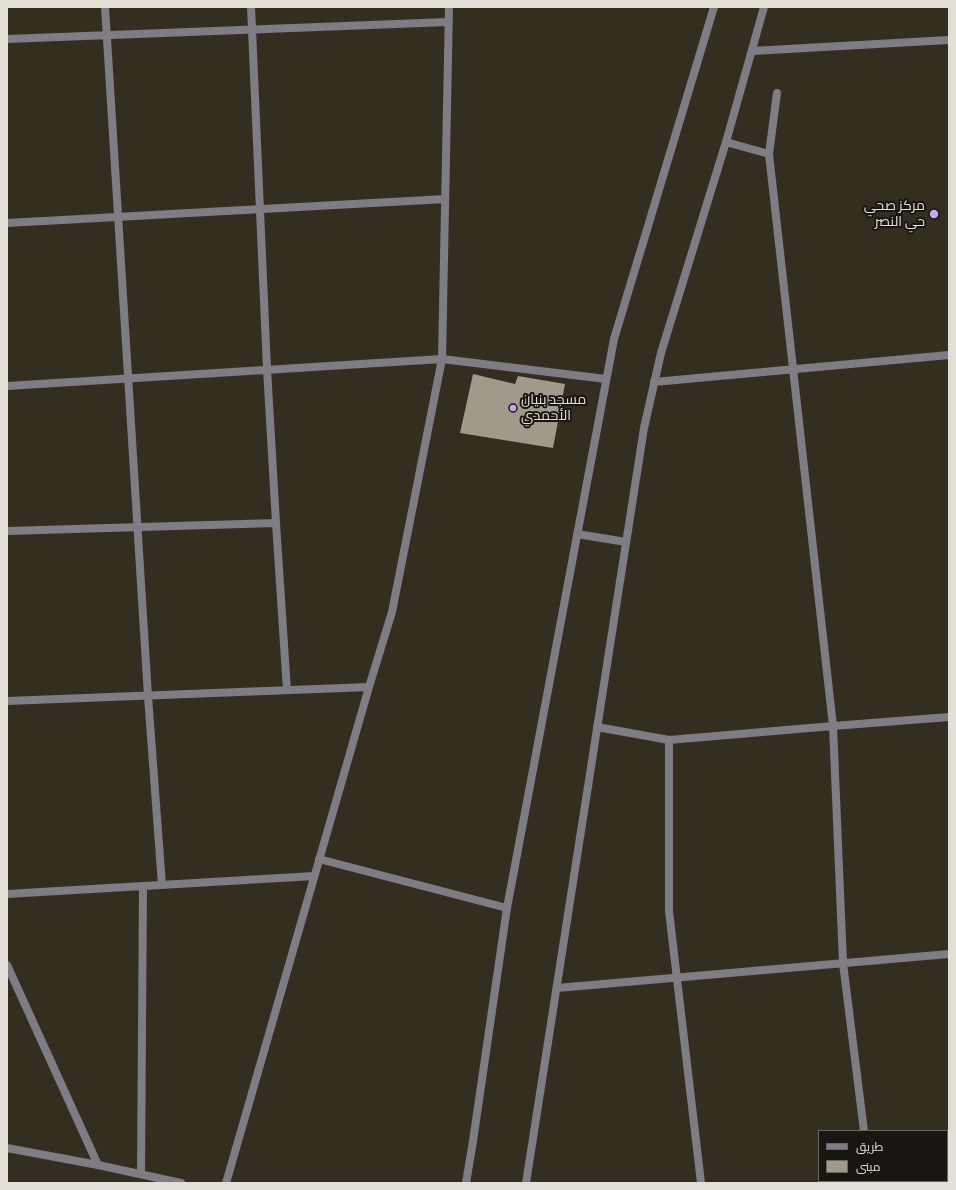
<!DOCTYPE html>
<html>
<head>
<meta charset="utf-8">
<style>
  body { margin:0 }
  #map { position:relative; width:956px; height:1190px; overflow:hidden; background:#342e21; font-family:Literata,Cairo,serif }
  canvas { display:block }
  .frame { position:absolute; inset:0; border:8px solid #e3dfd7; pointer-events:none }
  .legend { position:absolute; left:818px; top:1130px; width:130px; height:52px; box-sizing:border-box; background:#191611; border:1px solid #6a6660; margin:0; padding:5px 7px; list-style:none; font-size:12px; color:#e3dfd7 }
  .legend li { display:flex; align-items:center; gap:8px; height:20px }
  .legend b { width:20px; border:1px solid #6a6660 }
</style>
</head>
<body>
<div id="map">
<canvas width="956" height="1190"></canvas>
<div class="frame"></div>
<ul class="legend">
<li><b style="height:5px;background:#7f7c83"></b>طريق</li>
<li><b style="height:11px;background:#a19a8b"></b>مبنى</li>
</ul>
</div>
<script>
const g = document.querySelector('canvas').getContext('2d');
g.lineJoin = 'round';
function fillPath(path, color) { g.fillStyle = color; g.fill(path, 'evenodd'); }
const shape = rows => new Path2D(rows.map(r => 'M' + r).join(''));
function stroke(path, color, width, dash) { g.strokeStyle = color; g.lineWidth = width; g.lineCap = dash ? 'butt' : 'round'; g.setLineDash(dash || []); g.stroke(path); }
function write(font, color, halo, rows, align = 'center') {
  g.font = font + ' Literata,Cairo,serif'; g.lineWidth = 4; g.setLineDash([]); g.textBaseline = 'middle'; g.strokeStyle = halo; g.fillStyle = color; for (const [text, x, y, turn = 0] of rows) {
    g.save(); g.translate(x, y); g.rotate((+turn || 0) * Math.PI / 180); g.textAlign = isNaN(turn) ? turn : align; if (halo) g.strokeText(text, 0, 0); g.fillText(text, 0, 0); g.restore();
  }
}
fillPath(shape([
  [473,374,515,384,518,376,565,384,553,448,460,433]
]), '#a19a8b');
stroke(shape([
  [105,7,148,696,162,885],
  [251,7,267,369,276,523,287,690],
  [7,39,448,22],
  [752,51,949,40],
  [777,93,769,154,833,726,843,963,864,1131],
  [726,142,769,154],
  [7,223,445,199],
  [654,382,949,355],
  [7,386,442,359,606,379],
  [7,531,276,523],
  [7,701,369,687],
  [597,727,669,740,833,726,949,717],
  [669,740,669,911,701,1183],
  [319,859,507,908],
  [7,894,314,876],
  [7,965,98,1165],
  [557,988,949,954],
  [7,1148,98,1165,181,1183],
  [141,1174,143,886],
  [871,1181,871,1183],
  [226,1183,369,687,392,612,442,359,449,7]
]), '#7f7c83', 8);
stroke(shape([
  [577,534,626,542],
  [466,1183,473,1141,507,908,614,339,714,7],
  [526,1183,644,428,661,353,726,142,764,7]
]), '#7f7c83', 8);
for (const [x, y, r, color] of [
  [934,214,5,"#c7a6ef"],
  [513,408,4,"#c7a6ef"]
]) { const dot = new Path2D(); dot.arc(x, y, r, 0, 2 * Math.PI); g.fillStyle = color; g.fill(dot); stroke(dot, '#191611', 1.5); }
write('14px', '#e3dfd7', '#191611', [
  ["مركز صحي",925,206],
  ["حي النصر",925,222],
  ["مسجد بنيان",521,400,"left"],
  ["الأحمدي",521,416,"left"]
], 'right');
</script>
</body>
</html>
